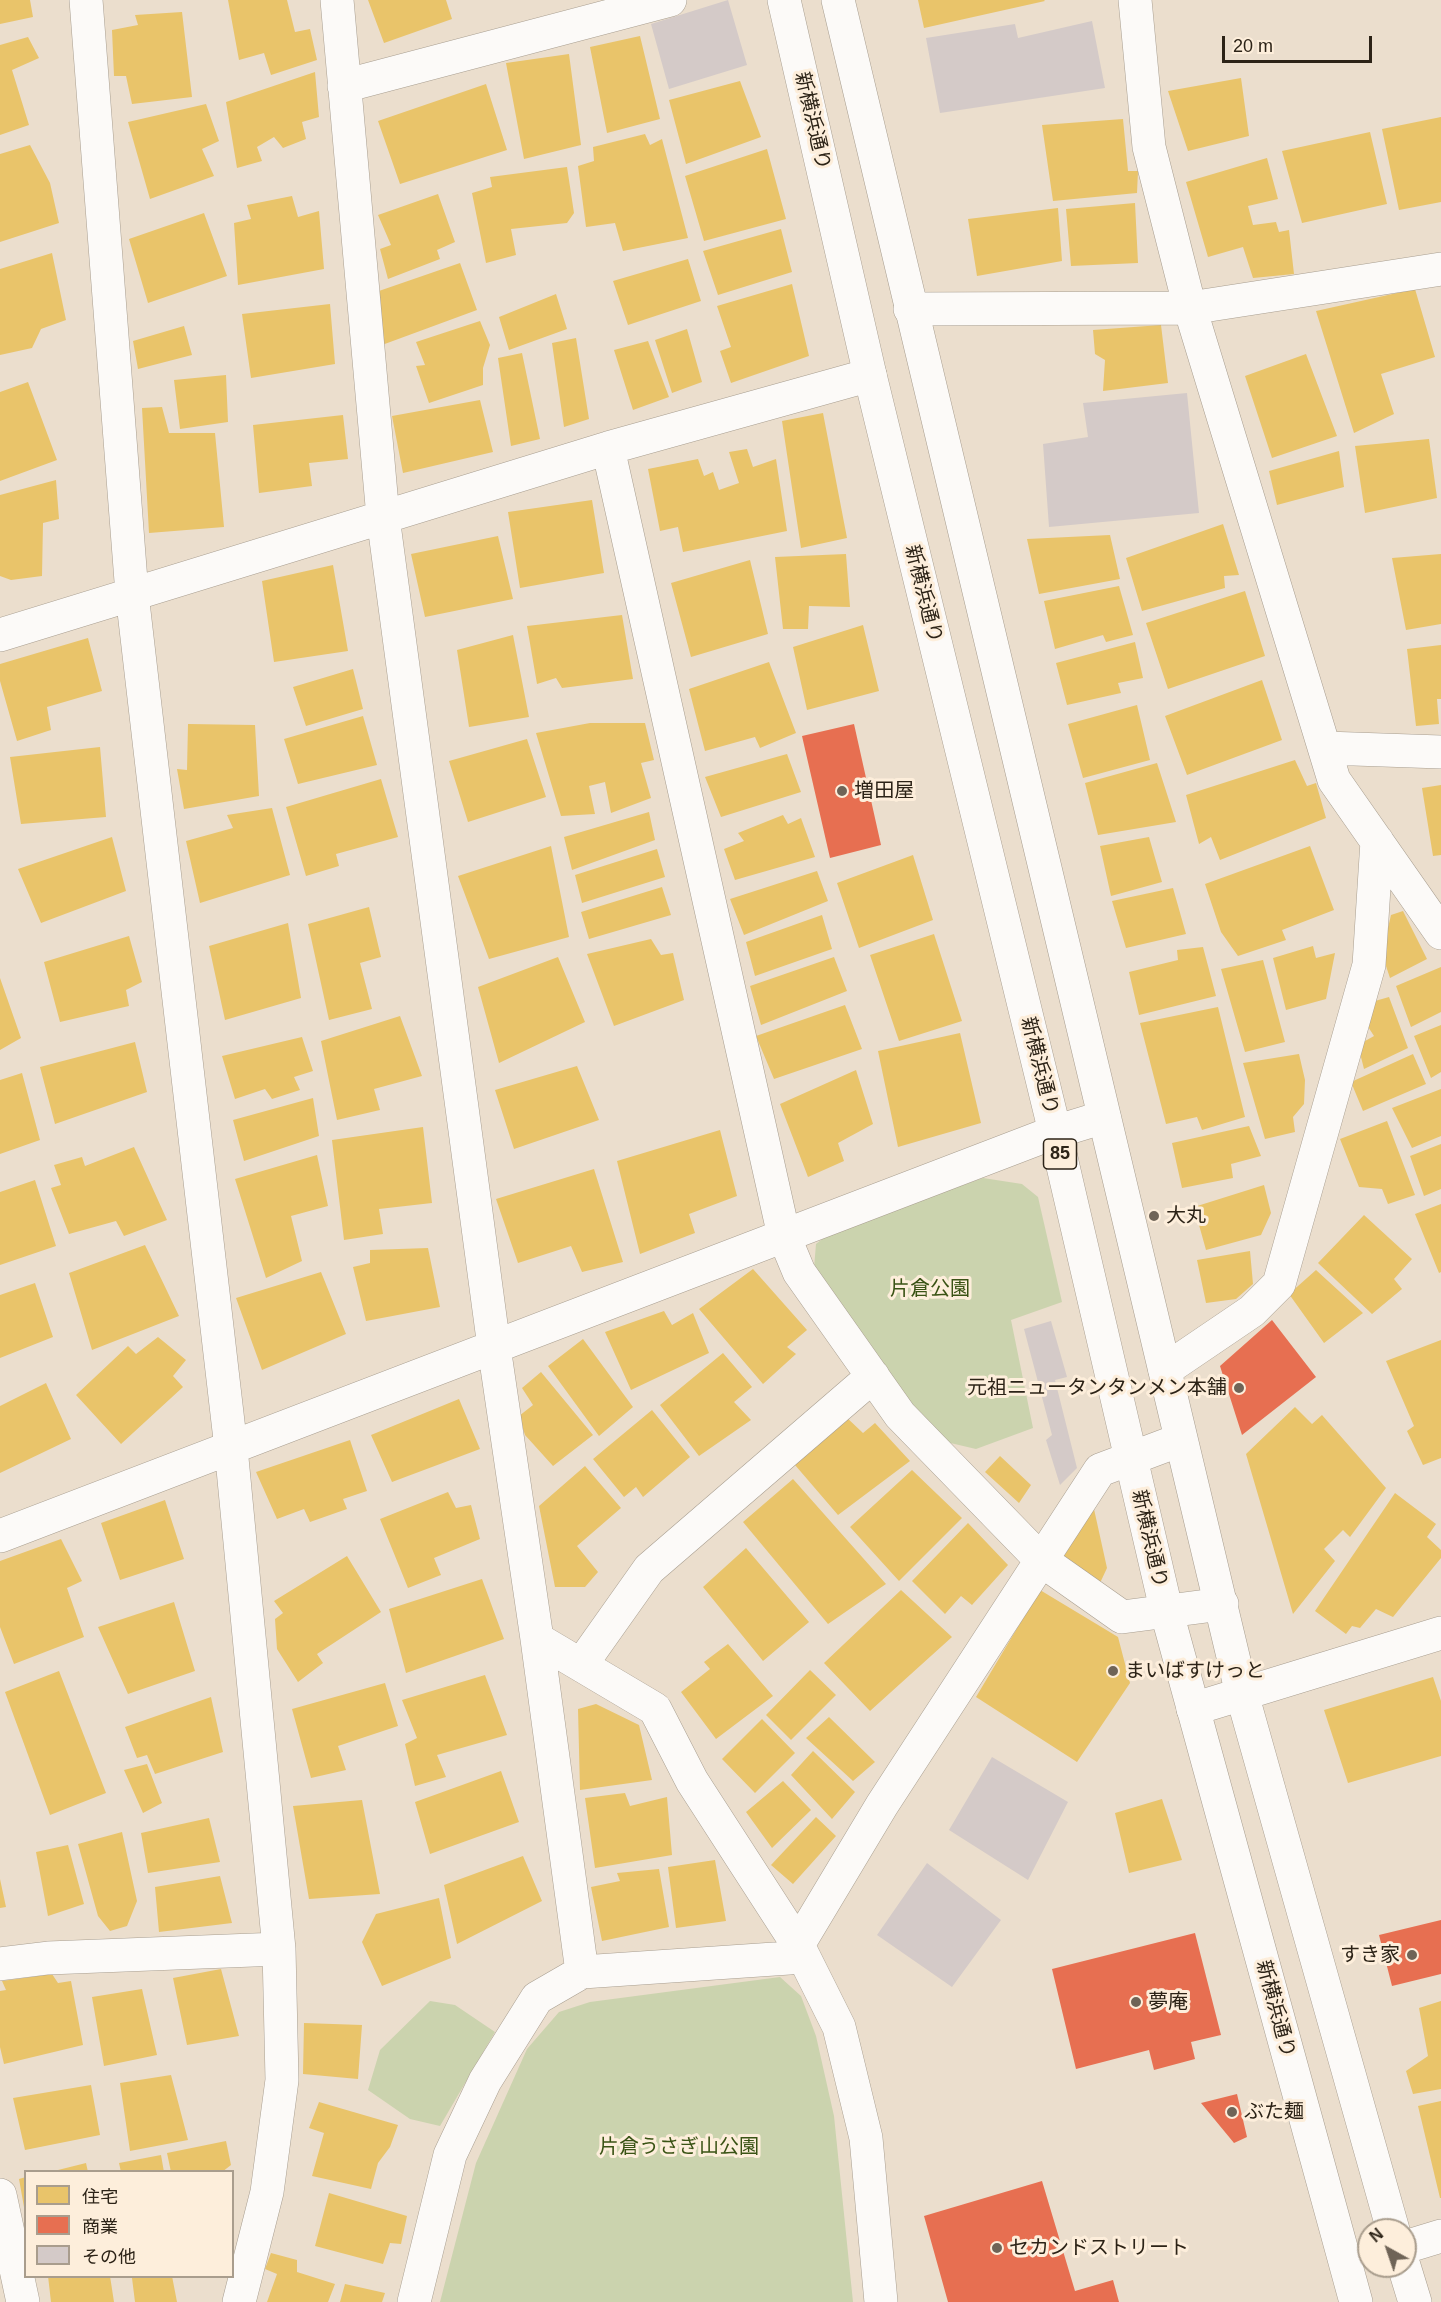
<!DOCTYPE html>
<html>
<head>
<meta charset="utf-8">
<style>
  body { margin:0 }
  #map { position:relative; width:1441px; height:2302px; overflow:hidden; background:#ebdecd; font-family:Helvetica,"Noto Sans JP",sans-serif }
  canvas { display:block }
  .legend { position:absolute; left:24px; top:2170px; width:210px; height:108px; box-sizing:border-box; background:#fdeedb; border:2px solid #a99d8d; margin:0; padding:8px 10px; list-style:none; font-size:18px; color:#2c2317 }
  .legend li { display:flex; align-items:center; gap:12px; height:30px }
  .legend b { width:30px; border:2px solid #a99d8d }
  .north { position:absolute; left:1357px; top:2218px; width:60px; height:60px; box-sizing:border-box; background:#fdeedb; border:2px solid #a99d8d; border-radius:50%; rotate:320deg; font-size:16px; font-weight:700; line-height:24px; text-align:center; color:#2c2317 }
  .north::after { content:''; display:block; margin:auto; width:21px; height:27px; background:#6f6457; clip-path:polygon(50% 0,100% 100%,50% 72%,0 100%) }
  .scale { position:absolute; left:1222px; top:36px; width:150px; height:27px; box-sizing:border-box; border:3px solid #2c2317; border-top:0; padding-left:8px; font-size:18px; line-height:21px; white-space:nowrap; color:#2c2317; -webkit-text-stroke:4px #fdeedb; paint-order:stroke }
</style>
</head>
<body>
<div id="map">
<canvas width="1441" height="2302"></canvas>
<ul class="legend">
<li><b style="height:16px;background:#e9c46a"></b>住宅</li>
<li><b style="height:16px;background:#e76f51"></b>商業</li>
<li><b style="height:16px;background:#d4cac8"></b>その他</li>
</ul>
<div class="north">N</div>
<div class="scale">20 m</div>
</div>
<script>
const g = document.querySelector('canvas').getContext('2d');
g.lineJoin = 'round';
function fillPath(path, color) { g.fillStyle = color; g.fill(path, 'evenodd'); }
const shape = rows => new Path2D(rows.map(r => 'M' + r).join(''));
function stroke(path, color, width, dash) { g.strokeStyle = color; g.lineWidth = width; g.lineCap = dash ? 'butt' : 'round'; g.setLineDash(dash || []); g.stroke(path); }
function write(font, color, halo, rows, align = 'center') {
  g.font = font + ' Helvetica,"Noto Sans JP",sans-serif'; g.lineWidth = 6; g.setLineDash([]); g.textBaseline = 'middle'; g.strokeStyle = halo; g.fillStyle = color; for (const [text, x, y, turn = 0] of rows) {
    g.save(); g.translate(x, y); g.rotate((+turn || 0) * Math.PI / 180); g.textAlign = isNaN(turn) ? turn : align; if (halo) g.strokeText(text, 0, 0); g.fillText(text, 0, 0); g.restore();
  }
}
fillPath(shape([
  [983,1178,1022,1184,1038,1197,1062,1302,1011,1320,1033,1428,976,1449,942,1441,923,1422,814,1268,816,1244,832,1231],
  [780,1977,801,1996,816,2036,834,2116,853,2302,440,2302,476,2163,527,2049,559,2012,590,2002],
  [430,2001,455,2005,495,2032,440,2126,410,2119,368,2090,380,2050]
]), '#cbd3ae');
fillPath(shape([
  [0,0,30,0,33,17,0,24],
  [228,0,287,0,295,32,310,29,317,60,271,75,264,53,239,60],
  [368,0,446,0,452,19,384,43],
  [918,0,1044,0,1045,1,924,28],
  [182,12,192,97,132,104,126,76,114,76,112,30,138,25,135,15],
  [640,36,660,119,607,133,590,47],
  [28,37,39,58,12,70,29,125,0,135,0,45],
  [569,54,581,145,524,159,506,63],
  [315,72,319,117,302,122,306,139,283,148,274,137,257,147,262,161,237,168,226,102],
  [1241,78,1249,136,1188,151,1168,91],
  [740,81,761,137,686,164,669,100],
  [486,84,507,150,400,184,378,121],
  [206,104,219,141,202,149,214,176,150,199,128,122],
  [1441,117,1441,202,1399,210,1382,129],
  [1123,119,1128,171,1138,171,1137,193,1053,201,1042,125],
  [1370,132,1387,204,1302,223,1282,151],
  [645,134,650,145,662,139,688,238,623,251,615,223,586,227,578,166,594,161,593,147],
  [30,145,50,183,59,223,0,242,0,154],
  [767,149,786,219,704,241,685,176],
  [1267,158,1278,199,1248,206,1253,225,1276,222,1279,232,1289,230,1294,274,1253,278,1243,247,1208,257,1186,182],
  [567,167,574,213,567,223,511,229,516,255,486,263,472,193,492,187,490,177],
  [438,194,455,242,437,250,440,259,388,279,380,249,391,245,378,215],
  [292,196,298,217,319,211,324,269,238,285,234,223,251,219,247,205],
  [1135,203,1138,263,1071,266,1066,209],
  [1058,208,1062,261,977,276,968,219],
  [204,213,227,276,148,303,129,239],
  [781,229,792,272,718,295,703,251],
  [52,253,66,320,41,329,32,348,0,355,0,269],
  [688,259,701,301,628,325,613,281],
  [460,263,477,310,382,345,376,292],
  [792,284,809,356,731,383,720,351,731,347,717,306],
  [1415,289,1435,357,1381,374,1394,414,1354,433,1316,311],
  [556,294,567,329,509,350,499,317],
  [330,304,335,364,251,378,242,314],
  [480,321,490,345,483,368,483,385,429,403,416,366,425,365,416,342],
  [1161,325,1168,383,1103,391,1105,360,1095,354,1093,330],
  [184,326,192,355,138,369,133,341],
  [687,329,702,382,672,393,655,340],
  [576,338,589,419,564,427,552,343],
  [648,341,669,397,633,410,614,350],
  [522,353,540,439,511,446,498,358],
  [1306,354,1337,436,1272,458,1245,376],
  [226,375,228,422,180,429,174,380],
  [28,382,57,460,0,481,0,392],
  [480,400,493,452,403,473,392,416],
  [162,407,169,433,215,433,224,527,149,533,142,408],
  [823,413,847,538,801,548,782,421],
  [343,415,348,459,309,463,312,486,259,493,253,425],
  [1429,439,1437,498,1365,513,1355,446],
  [747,449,753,467,776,459,787,531,683,552,678,527,660,531,648,469,698,459,704,476,713,472,719,490,739,483,729,452],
  [1339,451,1344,487,1277,505,1269,471],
  [56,480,59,519,43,523,42,576,11,580,0,576,0,495],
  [592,500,604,573,520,588,508,512],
  [1223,524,1239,575,1224,576,1225,588,1142,611,1126,558],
  [1110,535,1120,579,1039,594,1027,539],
  [498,536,513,599,425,617,411,554],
  [846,554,850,607,809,606,808,629,783,629,775,557],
  [1441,554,1441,624,1406,630,1392,558],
  [750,560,768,634,691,657,671,583],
  [333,565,348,651,274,662,262,581],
  [1119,586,1133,635,1106,642,1103,635,1055,649,1044,601],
  [1245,591,1265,656,1168,689,1146,623],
  [622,615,633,679,562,688,556,678,537,684,527,626],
  [863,625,879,691,807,710,793,647],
  [513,635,529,717,469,727,457,650],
  [88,638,102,691,47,707,51,730,17,741,0,681,0,664],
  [1135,642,1143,678,1118,683,1121,693,1067,705,1056,663],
  [1441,645,1441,699,1437,699,1439,724,1416,726,1407,649],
  [769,662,796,733,760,748,755,737,705,751,689,689],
  [353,669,363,709,306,726,293,687],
  [1262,680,1282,740,1187,775,1165,716],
  [1137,705,1150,760,1083,778,1068,724],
  [363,716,377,765,298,784,284,739],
  [590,723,645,723,654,760,641,763,651,798,611,813,605,782,589,786,595,814,561,816,536,733],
  [188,724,255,725,259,796,184,809,177,769,187,770],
  [527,739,546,797,468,822,449,761],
  [100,747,106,817,21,824,10,757],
  [787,754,801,792,721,817,705,777],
  [1295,760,1307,786,1316,783,1326,818,1220,860,1211,837,1199,844,1186,795],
  [1157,763,1176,822,1098,835,1085,783],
  [381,779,398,837,336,854,339,866,306,876,286,807],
  [1441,785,1441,855,1433,856,1422,788],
  [272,808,290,875,200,903,186,841,233,828,227,815],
  [649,812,655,840,572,870,564,837],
  [783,815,788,824,801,818,815,857,735,880,724,849,744,841,738,833],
  [112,837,126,891,41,923,18,869],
  [1149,837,1162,882,1111,896,1100,846],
  [551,846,569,937,489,959,458,876],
  [1310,846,1334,910,1282,930,1286,940,1238,956,1221,932,1205,884],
  [657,849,665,877,582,903,575,875],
  [913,855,933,920,859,948,837,883],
  [817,871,828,901,744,935,730,899],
  [662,887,671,915,589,939,581,912],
  [1173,888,1186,934,1126,948,1112,901],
  [369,907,381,957,360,963,372,1009,329,1020,308,924],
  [1403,911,1427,959,1390,978,1382,954,1391,915],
  [822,915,832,949,755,976,746,942],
  [288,923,301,998,225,1020,209,946],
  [934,934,962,1021,899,1041,870,955],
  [129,936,142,982,126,990,129,1006,60,1022,44,962],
  [651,939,661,955,673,953,684,1000,614,1026,587,954],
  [1313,946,1316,958,1335,953,1326,999,1286,1010,1273,958],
  [1203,947,1216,996,1139,1015,1129,972,1178,960,1177,950],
  [558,957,585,1022,499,1063,478,987],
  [834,957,847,991,761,1025,750,986],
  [1263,960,1285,1042,1245,1052,1221,969],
  [1441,967,1441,1012,1411,1027,1396,986],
  [0,978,21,1038,0,1050],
  [1389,997,1408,1048,1364,1069,1358,1045,1374,1036,1363,1019,1368,1003],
  [845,1005,862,1049,774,1079,756,1036],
  [1218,1007,1245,1117,1202,1130,1197,1117,1166,1124,1140,1023],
  [400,1016,422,1076,374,1089,380,1110,337,1120,321,1041],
  [1441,1025,1441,1072,1431,1078,1414,1036],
  [960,1033,981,1123,898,1147,878,1051],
  [302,1037,313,1071,294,1077,300,1090,272,1099,265,1089,235,1099,222,1056],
  [135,1042,147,1092,55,1124,40,1067],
  [1299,1054,1305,1080,1304,1104,1293,1117,1295,1132,1265,1139,1243,1063],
  [1413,1054,1426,1084,1363,1111,1351,1082],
  [577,1066,599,1120,514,1149,495,1090],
  [856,1070,873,1124,838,1143,844,1161,808,1177,780,1104],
  [22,1073,40,1140,0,1154,0,1080],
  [1441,1089,1441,1136,1412,1148,1392,1108],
  [313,1098,319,1136,244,1161,233,1120],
  [1387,1121,1415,1195,1388,1204,1382,1189,1359,1187,1340,1139],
  [1249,1126,1261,1156,1231,1164,1233,1178,1182,1188,1172,1143],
  [423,1127,432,1203,379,1209,383,1234,344,1240,332,1140],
  [720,1130,737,1196,689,1214,695,1233,640,1254,617,1161],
  [1441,1144,1441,1189,1424,1196,1410,1156],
  [134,1147,167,1220,124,1236,116,1221,69,1234,51,1188,61,1185,54,1165,82,1157,85,1166],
  [317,1155,328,1206,291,1216,302,1261,266,1278,235,1179],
  [594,1169,623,1262,582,1272,571,1246,518,1263,496,1199],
  [35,1180,56,1246,0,1265,0,1192],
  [1264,1185,1271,1213,1261,1235,1206,1250,1194,1207],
  [1441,1204,1441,1272,1439,1273,1415,1214],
  [1364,1215,1412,1259,1394,1279,1402,1289,1372,1314,1318,1263],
  [145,1245,179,1316,92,1350,69,1273],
  [428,1248,440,1307,366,1321,353,1267,370,1263,370,1250],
  [1250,1251,1253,1284,1236,1299,1206,1303,1197,1260],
  [753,1269,807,1330,787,1347,796,1354,763,1384,699,1309],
  [1316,1270,1363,1313,1324,1343,1289,1294],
  [321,1272,346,1334,262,1370,236,1298],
  [35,1283,53,1337,0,1358,0,1295],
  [664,1311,672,1325,693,1313,709,1353,631,1390,605,1332],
  [158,1337,186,1360,173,1376,183,1387,121,1444,76,1395,128,1346,136,1354],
  [583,1339,633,1407,599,1436,548,1366],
  [1441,1340,1441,1458,1423,1465,1407,1431,1414,1426,1386,1361],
  [723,1353,752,1387,734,1402,751,1420,699,1456,660,1405],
  [541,1372,593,1435,553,1466,525,1435,519,1416,533,1405,522,1388],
  [46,1383,71,1439,0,1473,0,1406],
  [459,1399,480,1449,392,1482,371,1435],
  [1295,1407,1312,1424,1322,1415,1386,1488,1350,1537,1343,1530,1324,1549,1335,1561,1293,1614,1246,1454],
  [652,1410,690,1457,643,1497,636,1487,624,1497,593,1459],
  [845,1416,863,1433,875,1423,910,1461,838,1515,795,1465],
  [350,1440,367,1491,343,1499,347,1509,310,1522,304,1509,277,1519,256,1472],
  [1000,1456,1031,1485,1019,1503,985,1472],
  [585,1466,621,1508,577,1546,598,1572,585,1587,555,1587,539,1506],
  [912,1470,962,1518,899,1581,850,1527],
  [793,1479,886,1584,828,1624,743,1522],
  [448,1492,456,1508,471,1505,480,1539,434,1558,441,1575,408,1588,380,1519],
  [1395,1493,1436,1524,1427,1537,1441,1550,1441,1558,1393,1617,1376,1609,1360,1628,1352,1626,1346,1634,1315,1611],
  [165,1500,184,1559,120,1580,101,1523],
  [1092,1500,1107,1568,1100,1583,1056,1557],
  [968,1523,1008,1565,972,1605,961,1596,945,1614,912,1581],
  [61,1539,82,1581,67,1588,84,1637,14,1664,0,1627,0,1561],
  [746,1548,809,1622,763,1661,703,1587],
  [347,1556,381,1612,317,1654,323,1663,298,1682,277,1649,275,1619,283,1613,274,1601],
  [482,1579,504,1639,406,1673,389,1609],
  [901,1590,952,1637,870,1711,824,1663],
  [1040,1590,1118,1637,1130,1683,1077,1762,976,1697],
  [174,1602,195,1671,128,1694,98,1627],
  [728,1644,773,1696,716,1739,681,1692,710,1669,704,1662],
  [810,1670,836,1695,791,1740,766,1715],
  [59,1671,106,1793,50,1815,5,1692],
  [485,1675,507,1735,437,1755,446,1777,415,1786,405,1744,417,1738,402,1700],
  [1433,1677,1441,1701,1441,1756,1348,1783,1324,1710],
  [385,1683,398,1726,338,1746,346,1770,311,1778,292,1709],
  [211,1697,223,1752,155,1774,147,1755,137,1758,125,1727],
  [596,1704,639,1725,652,1780,580,1790,578,1709],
  [829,1717,875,1762,853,1781,806,1738],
  [762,1719,795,1753,755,1793,722,1759],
  [813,1751,855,1792,832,1819,791,1775],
  [147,1764,162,1803,143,1813,124,1770],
  [501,1771,519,1822,430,1854,415,1802],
  [783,1781,811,1810,772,1848,746,1812],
  [625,1793,630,1806,667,1797,672,1855,595,1868,585,1798],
  [1162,1799,1182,1860,1129,1873,1115,1813],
  [362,1800,380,1894,309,1899,293,1806],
  [816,1817,836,1836,793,1884,771,1865],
  [209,1818,220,1862,148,1873,141,1833],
  [122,1832,137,1901,127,1926,110,1931,98,1916,78,1844],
  [68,1845,84,1904,48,1916,36,1852],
  [523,1856,542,1901,457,1944,444,1885],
  [715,1860,726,1921,676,1928,668,1867],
  [659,1869,669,1927,602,1941,591,1887,620,1881,617,1873],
  [220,1876,232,1923,159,1932,155,1887],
  [0,1879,6,1907,0,1908],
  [439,1898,451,1958,382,1986,362,1942,376,1914],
  [221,1969,239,2036,187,2045,173,1978],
  [52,1974,58,1983,71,1981,83,2045,4,2064,0,2047,0,1991,6,1990,2,1981],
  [142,1989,157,2055,104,2066,92,1997],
  [1441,2001,1441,2089,1413,2094,1406,2071,1428,2056,1419,2008],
  [304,2023,362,2025,358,2079,303,2074],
  [171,2075,188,2140,130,2151,120,2083],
  [91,2085,100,2135,25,2150,13,2098],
  [1441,2101,1441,2198,1440,2198,1418,2106],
  [319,2102,398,2125,390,2147,378,2163,371,2189,312,2176,324,2133,309,2128],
  [226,2141,231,2165,222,2172,171,2172,167,2153],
  [161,2155,164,2172,121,2172,119,2163],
  [86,2163,88,2172,54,2172,54,2171],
  [26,2177,26,2207,24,2207,19,2179],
  [329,2193,407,2216,401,2244,390,2243,383,2264,315,2246],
  [271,2253,297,2260,297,2272,335,2284,328,2302,267,2302,277,2274,265,2269],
  [48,2276,110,2276,114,2302,51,2302],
  [146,2276,172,2276,177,2302,135,2302,132,2278],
  [345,2284,385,2293,382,2302,340,2302]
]), '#e9c46a');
fillPath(shape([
  [854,724,881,845,830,858,802,736],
  [1272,1320,1316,1377,1242,1435,1220,1366],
  [1441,1920,1441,1974,1392,1986,1379,1935],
  [1195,1933,1221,2035,1191,2042,1195,2059,1154,2070,1149,2050,1076,2069,1052,1969],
  [1237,2094,1247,2137,1234,2143,1201,2103],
  [1042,2181,1075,2291,1113,2280,1119,2302,948,2302,924,2216]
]), '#e76f51');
fillPath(shape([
  [728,0,747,65,669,89,651,24],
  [1092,21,1105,88,940,113,926,38,1015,24,1018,38],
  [1187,393,1199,513,1049,527,1043,444,1088,437,1083,403],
  [1051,1321,1067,1377,1055,1380,1077,1468,1060,1485,1046,1440,1052,1435,1024,1329],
  [992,1757,1068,1802,1028,1880,949,1830],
  [927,1863,1001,1920,952,1987,877,1935]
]), '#d4cac8');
const minor = shape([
  [86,0,132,594,231,1448,279,1949,282,2080,267,2192,239,2302],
  [337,0,383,517,494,1347,537,1639,655,1709,692,1781,798,1945,839,2027,866,2138,881,2302],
  [1135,0,1149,147,1190,308,1334,780,1441,933],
  [344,86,670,0],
  [910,309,1190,308,1441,269],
  [608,448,784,1236,799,1272,900,1415,1041,1560,1122,1617,1222,1604],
  [0,635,608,448,870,375],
  [1325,748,1441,752],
  [1165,1370,1252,1311,1279,1284,1369,965,1377,841],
  [0,1536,1055,1132,1104,1117],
  [537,1639,582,1972],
  [581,1665,649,1569,873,1376],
  [1193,1709,1441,1633],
  [798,1945,882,1805,1100,1470,1180,1440],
  [0,1964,48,1958,279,1949],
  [0,2195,23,2302],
  [1405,2247,1441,2236],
  [414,2302,450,2155,485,2081,537,1998,582,1972,804,1957]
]);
const primary = shape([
  [784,0,870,375,1055,1132,1167,1613,1356,2302],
  [838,0,1242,1694,1393,2230],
  [1404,2266,1415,2302]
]);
stroke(minor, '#a89e90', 34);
stroke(primary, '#a89e90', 34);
stroke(minor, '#fcfaf8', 33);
stroke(primary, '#fcfaf8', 33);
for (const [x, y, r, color] of [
  [842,791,6,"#6f6457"],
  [1154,1216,6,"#6f6457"],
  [1239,1388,6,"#6f6457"],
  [1113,1671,6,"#6f6457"],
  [1412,1955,6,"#6f6457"],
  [1136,2002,6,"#6f6457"],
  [1232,2112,6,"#6f6457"],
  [997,2248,6,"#6f6457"]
]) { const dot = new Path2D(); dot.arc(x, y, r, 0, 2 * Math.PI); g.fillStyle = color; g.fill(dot); stroke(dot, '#fdeedb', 2); }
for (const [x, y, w] of [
  [1060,1154,33]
]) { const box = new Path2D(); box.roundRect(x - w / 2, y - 15, w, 30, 4.5); g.fillStyle = '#fdeedb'; g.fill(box); stroke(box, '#2c2317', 1.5); }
write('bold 18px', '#2c2317', null, [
  ["85",1060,1154]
]);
write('20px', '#2c2317', '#fdeedb', [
  ["新横浜通り",812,121,77],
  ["新横浜通り",923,594,76],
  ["新横浜通り",1039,1066,76],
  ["新横浜通り",1149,1539,77],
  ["新横浜通り",1275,2009,75]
]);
write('20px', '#2c2317', '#fdeedb', [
  ["増田屋",854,791],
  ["大丸",1166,1216],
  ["元祖ニュータンタンメン本舗",1227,1388,"right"],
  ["まいばすけっと",1125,1671],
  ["すき家",1400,1955,"right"],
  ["夢庵",1148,2002],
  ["ぶた麺",1244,2112],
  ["セカンドストリート",1009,2248]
], 'left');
write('20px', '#3a5315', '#fdeedb', [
  ["片倉公園",930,1289],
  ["片倉うさぎ山公園",679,2147]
]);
</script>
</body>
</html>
